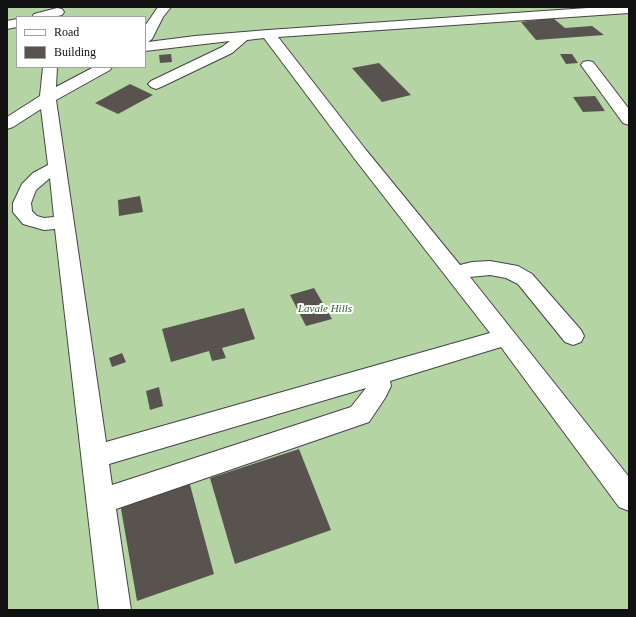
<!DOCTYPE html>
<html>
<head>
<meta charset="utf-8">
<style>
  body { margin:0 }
  #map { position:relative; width:636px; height:617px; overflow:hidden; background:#fefdf6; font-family:Georgia,serif }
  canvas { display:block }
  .frame { position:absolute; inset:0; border:8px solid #111; pointer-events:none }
  .legend { position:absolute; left:16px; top:16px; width:130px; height:52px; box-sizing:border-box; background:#fff; border:1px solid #a0a0a0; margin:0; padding:5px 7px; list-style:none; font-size:12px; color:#111 }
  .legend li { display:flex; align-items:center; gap:8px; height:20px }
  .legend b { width:20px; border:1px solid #a0a0a0 }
</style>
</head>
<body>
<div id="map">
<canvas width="636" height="617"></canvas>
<div class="frame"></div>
<ul class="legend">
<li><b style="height:5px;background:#fff"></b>Road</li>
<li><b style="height:11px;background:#58534e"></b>Building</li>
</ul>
</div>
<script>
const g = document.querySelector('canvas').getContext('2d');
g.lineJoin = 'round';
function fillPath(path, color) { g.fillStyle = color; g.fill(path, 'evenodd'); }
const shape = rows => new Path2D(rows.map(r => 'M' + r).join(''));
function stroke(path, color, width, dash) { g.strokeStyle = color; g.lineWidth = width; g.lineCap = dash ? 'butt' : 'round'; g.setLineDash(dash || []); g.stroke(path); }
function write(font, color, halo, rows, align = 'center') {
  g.font = font + ' Georgia,serif'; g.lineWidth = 4; g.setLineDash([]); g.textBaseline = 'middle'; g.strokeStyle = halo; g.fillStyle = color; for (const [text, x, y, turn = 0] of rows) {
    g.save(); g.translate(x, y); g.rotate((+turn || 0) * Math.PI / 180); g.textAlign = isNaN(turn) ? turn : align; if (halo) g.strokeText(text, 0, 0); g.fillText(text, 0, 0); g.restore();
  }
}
fillPath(shape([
  [7,7,629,7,629,610,7,610],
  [17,17,145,17,145,67,17,67]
]), '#b4d5a3');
fillPath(shape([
  [553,18,565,28,592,26,604,35,536,40,521,22],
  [171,54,172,62,160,63,159,55],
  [560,54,572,54,578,63,566,64],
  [379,63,411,95,382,102,352,68],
  [130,84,153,95,118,114,95,103],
  [595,96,605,111,583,112,573,97],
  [140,196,143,212,119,216,118,200],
  [314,288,332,319,306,326,290,295],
  [244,308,255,339,222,348,226,358,212,361,209,351,171,362,162,329],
  [122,353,126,362,112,367,109,358],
  [159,387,163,406,150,410,146,391],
  [299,449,331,530,235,564,210,478],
  [189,481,214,574,137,601,120,503]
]), '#58534e');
const minor = shape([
  [158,7,171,7,163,17,152,39,148,42,195,36,268,30,602,7,629,7,629,13,278,37,366,150,460,265,472,262,490,261,518,266,532,274,581,330,584,336,581,342,573,345,565,342,518,284,506,278,490,275,470,277,629,477,629,511,619,507,501,347,390,381,391,386,385,398,369,422,116,509,131,610,99,610,55,229,44,230,23,224,13,212,13,203,22,184,33,173,48,165,41,109,13,127,7,129,7,117,40,96,43,67,57,67,56,87,94,67,112,67,110,70,56,100,106,442,490,333,354,158,264,38,247,40,232,53,161,87,156,89,151,87,148,84,151,81,222,47,230,41,145,51,145,26,158,7],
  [50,178,54,217,44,218,37,216,32,211,31,203,36,190,50,178],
  [366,388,351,407,112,485,109,464,366,388],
  [57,8,62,9,64,12,62,15,54,17,32,17,34,14,57,8],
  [17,19,17,27,7,29,7,21,17,19],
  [588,61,593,62,629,109,629,125,623,123,581,65,583,62,588,61]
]);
stroke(minor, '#444', 2);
fillPath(minor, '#fff');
write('italic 11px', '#2e6227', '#fff', [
  ["Lavale Hills",325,309]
]);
</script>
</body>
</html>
